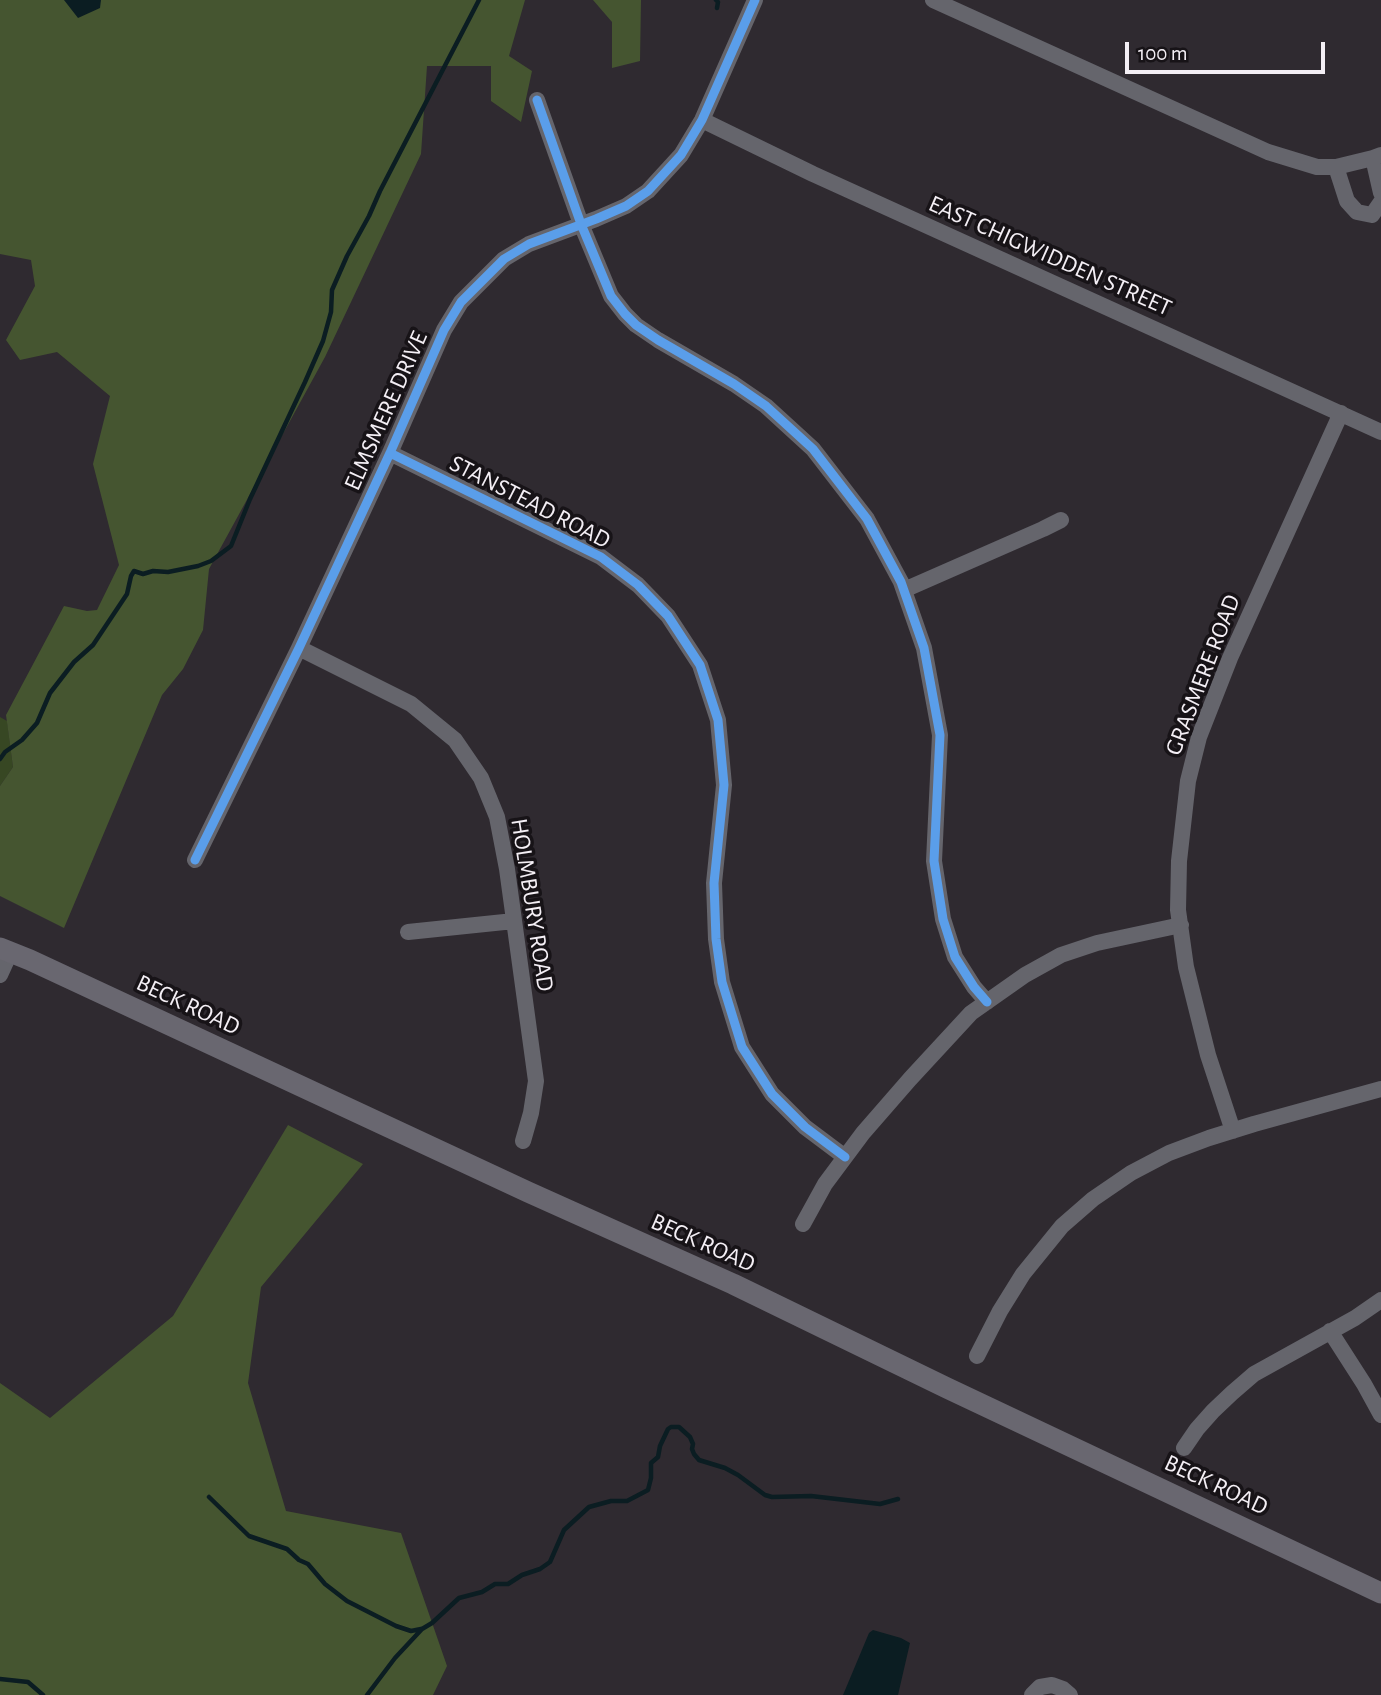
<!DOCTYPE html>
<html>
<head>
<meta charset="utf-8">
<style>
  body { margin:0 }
  #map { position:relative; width:1381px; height:1695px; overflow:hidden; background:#2f2a30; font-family:"Alegreya Sans",sans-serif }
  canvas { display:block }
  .scale { position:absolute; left:1125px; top:42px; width:200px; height:32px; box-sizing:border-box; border:4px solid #f4eff5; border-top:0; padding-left:9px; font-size:21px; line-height:24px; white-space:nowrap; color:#f4eff5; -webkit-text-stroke:5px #171317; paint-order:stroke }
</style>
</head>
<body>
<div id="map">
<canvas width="1381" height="1695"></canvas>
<div class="scale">100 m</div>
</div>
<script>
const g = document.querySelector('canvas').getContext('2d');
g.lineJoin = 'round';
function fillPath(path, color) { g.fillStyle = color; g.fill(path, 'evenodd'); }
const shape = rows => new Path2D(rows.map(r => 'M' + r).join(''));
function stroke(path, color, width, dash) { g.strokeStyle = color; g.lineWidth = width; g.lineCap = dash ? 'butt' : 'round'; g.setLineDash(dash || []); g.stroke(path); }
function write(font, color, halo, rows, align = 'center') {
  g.font = font + ' "Alegreya Sans",sans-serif'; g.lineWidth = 7; g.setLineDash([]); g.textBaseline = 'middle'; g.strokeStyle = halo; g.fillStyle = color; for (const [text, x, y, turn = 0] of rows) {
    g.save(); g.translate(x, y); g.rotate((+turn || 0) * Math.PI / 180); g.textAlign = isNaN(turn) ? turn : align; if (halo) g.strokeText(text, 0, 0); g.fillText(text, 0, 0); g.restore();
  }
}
fillPath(shape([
  [0,717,7,721,13,767,0,786]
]), '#374723');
fillPath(shape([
  [0,0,525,0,509,56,532,71,521,122,491,101,491,66,427,66,421,154,325,357,209,569,203,630,183,669,162,695,64,928,0,896,0,786,13,767,6,715,64,606,87,611,97,610,119,565,93,464,110,396,57,352,20,360,6,340,35,286,31,260,0,254],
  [593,0,641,0,640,61,612,68,612,22],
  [288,1125,363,1164,261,1287,248,1383,286,1511,401,1533,447,1666,433,1695,0,1695,0,1383,50,1418,173,1316]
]), '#455530');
fillPath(shape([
  [64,0,101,0,100,8,78,18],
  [873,1630,901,1638,910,1643,898,1695,843,1695,869,1633]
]), '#0b1d22');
stroke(shape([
  [716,0,718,2,717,8],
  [0,759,5,752,22,740,37,723,50,693,74,662,93,645,127,594,131,576,134,571,143,574,153,571,168,572,198,566,211,561,231,546,250,499,305,382,323,341,331,312,332,290,347,256,369,216,380,191,479,0],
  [209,1497,249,1536,287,1549,299,1560,308,1564,325,1584,347,1601,396,1626,411,1631,421,1629],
  [0,1679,28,1682,43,1695],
  [367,1695,395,1658,422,1629,432,1623,459,1598,482,1592,495,1584,508,1584,522,1575,540,1569,550,1562,564,1530,589,1507,611,1501,627,1501,648,1490,651,1478,651,1463,658,1457,660,1446,668,1429,671,1427,679,1427,690,1437,693,1444,692,1449,694,1454,699,1460,725,1468,738,1475,765,1495,772,1497,811,1496,880,1504,898,1499]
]), '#0b1d22', 4.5);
stroke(shape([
  [933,0,1268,152,1317,167,1336,167,1373,158,1381,155],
  [537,100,581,224,611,296,625,314,636,325,658,340,734,384,766,406,813,449,867,519,901,582,924,648,940,735,934,861,943,919,955,957,974,987,987,1002],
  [702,120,813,174,1381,432],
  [1373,158,1381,193],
  [1336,167,1347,201,1357,212,1372,215,1381,202],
  [390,453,601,557,638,585,668,616,700,665,718,720,724,785,714,883,716,939,722,982,742,1047,772,1094,805,1127,845,1157],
  [904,590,1043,529,1061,520],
  [299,648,411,704,455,740,481,778,497,817,507,869,536,1081,531,1113,523,1141],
  [195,860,299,648,390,453,444,330,461,302,504,259,529,244,596,219,626,206,648,191,681,155,702,120,755,0],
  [408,932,514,921],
  [0,975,10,953],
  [1233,1131,1208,1055,1186,967,1178,910,1179,861,1188,781,1199,737,1230,658,1341,413],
  [803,1224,825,1184,863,1133,910,1079,971,1013,1025,975,1061,955,1097,943,1181,925],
  [1330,1331,1364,1384,1381,1415],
  [977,1356,1000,1311,1023,1274,1062,1226,1093,1199,1131,1173,1169,1153,1209,1138,1254,1124,1381,1089],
  [1184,1448,1197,1429,1213,1411,1232,1393,1254,1374,1355,1318,1381,1300],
  [1032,1695,1040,1687,1052,1685,1063,1689,1070,1695]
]), '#65656c', 16);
stroke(shape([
  [0,948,30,960,528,1192,733,1284,947,1388,1381,1593]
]), '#696770', 21);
stroke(shape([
  [537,100,581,224,611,296,625,314,636,325,658,340,734,384,766,406,813,449,867,519,901,582,924,648,940,735,934,861,943,919,955,957,974,987,987,1002],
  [390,453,601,557,638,585,668,616,700,665,718,720,724,785,714,883,716,939,722,982,742,1047,772,1094,805,1127,845,1157],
  [195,860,299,648,390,453,444,330,461,302,504,259,529,244,596,219,626,206,648,191,681,155,702,120,755,0]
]), '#5a9eea', 9);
write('24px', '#f4eff5', '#171317', [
  ["EAST CHIGWIDDEN STREET",1050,256,24],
  ["ELMSMERE DRIVE",386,411,-66],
  ["STANSTEAD ROAD",530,502,27],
  ["GRASMERE ROAD",1203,675,-69],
  ["HOLMBURY ROAD",532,905,81],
  ["BECK ROAD",188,1005,25],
  ["BECK ROAD",703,1243,24],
  ["BECK ROAD",1216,1485,25]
]);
</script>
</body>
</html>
